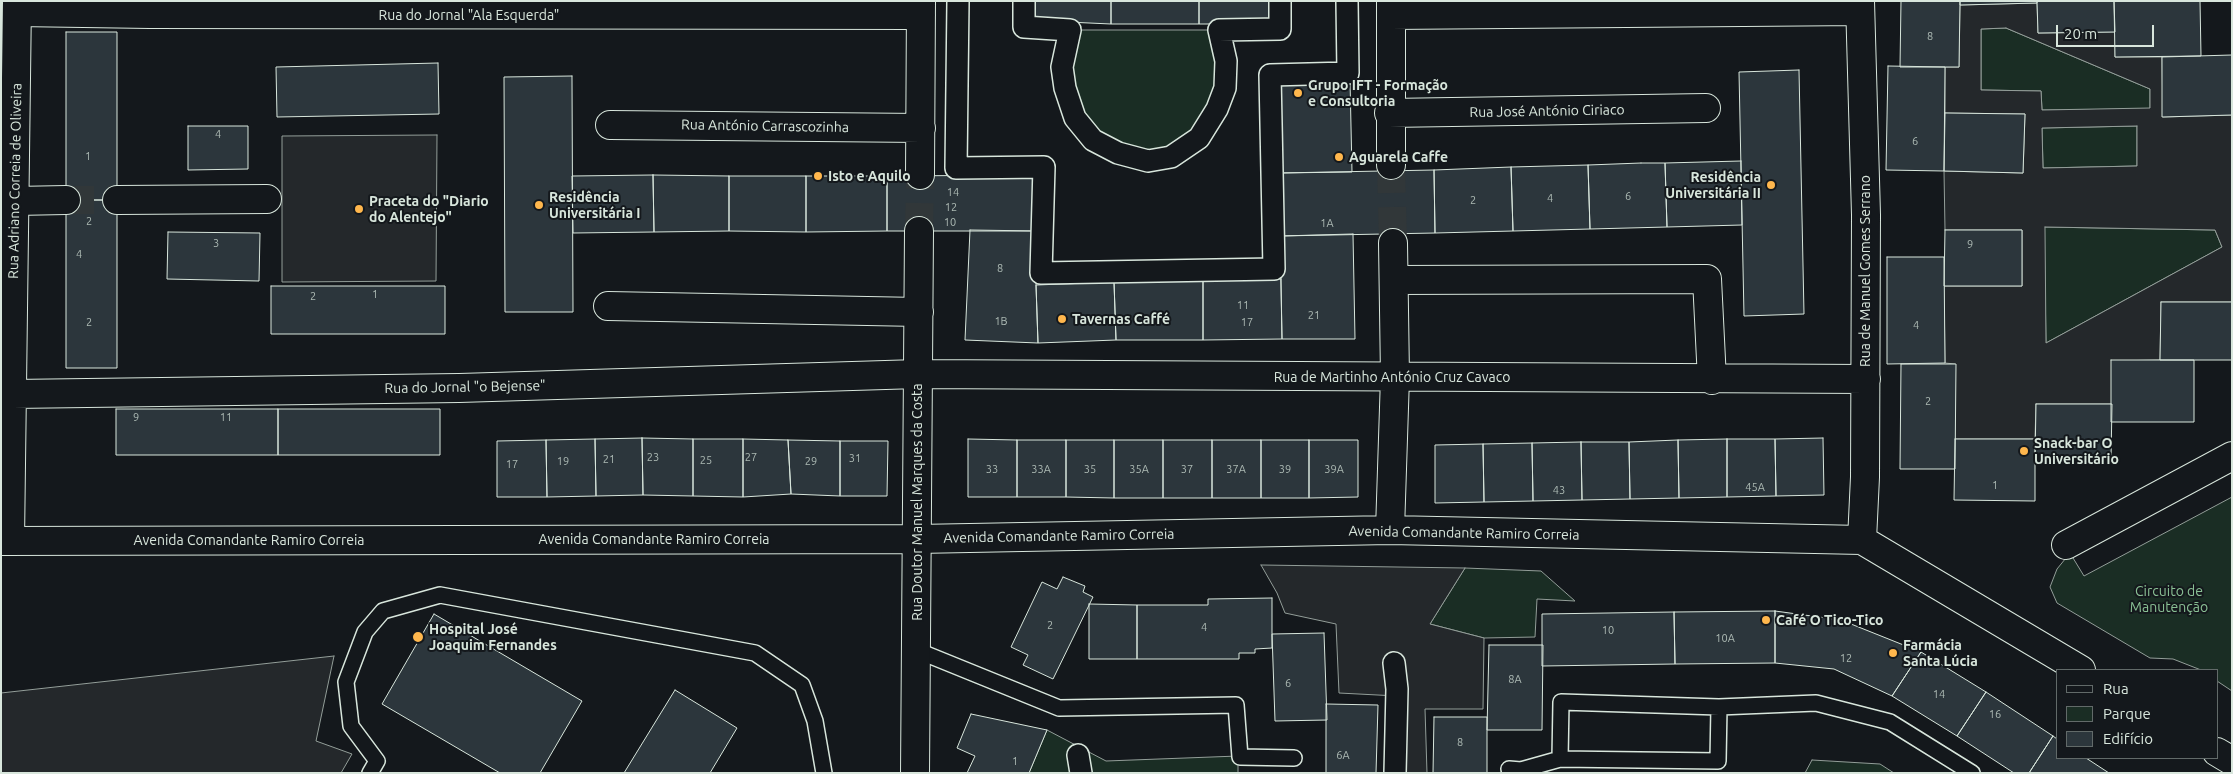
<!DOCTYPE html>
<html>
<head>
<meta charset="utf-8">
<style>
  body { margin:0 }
  #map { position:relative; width:2233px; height:774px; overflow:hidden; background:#14181c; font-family:Ubuntu,sans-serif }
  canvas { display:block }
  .frame { position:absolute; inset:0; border:2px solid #d8e6dc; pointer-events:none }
  .legend { position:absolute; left:2056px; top:669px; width:162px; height:90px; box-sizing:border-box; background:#14181c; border:1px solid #626a69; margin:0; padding:6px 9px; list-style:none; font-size:15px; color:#d8e6dc }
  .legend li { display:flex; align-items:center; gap:10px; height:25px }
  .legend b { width:25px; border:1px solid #626a69 }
  .scale { position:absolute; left:2056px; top:25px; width:98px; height:22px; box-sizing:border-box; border:2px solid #d8e6dc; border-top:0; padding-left:6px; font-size:15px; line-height:18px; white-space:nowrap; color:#d8e6dc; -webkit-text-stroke:4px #14181c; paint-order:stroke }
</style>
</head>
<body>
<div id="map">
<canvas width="2233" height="774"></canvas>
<div class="frame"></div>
<ul class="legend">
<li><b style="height:6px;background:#14181c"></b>Rua</li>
<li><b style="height:14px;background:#1a2d24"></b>Parque</li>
<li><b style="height:14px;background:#2c363c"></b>Edifício</li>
</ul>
<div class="scale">20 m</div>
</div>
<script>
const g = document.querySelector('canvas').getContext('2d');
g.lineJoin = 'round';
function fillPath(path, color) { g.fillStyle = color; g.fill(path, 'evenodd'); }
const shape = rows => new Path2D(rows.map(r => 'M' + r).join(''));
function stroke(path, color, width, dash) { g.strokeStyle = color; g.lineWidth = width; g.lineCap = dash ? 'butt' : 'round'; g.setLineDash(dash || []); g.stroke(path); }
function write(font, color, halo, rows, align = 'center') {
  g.font = font + ' Ubuntu,sans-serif'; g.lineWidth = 4; g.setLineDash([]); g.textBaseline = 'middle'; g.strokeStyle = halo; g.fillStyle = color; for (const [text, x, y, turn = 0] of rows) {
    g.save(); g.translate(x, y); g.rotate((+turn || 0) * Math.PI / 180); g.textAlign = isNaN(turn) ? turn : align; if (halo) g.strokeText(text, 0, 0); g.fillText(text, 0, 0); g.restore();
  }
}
const green = shape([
  [2006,28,2150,89,2150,109,2042,110,2041,91,1981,90,1981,29,2006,28],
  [1070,30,1219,30,1226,61,1199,138,1148,161,1075,118,1070,30],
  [2137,126,2137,166,2043,168,2042,128,2137,126],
  [2044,227,2215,230,2222,247,2046,343,2044,227],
  [2232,497,2232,691,2217,681,2217,670,2201,670,2173,659,2150,658,2057,603,2050,587,2057,569,2070,553,2084,576,2232,497],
  [1465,568,1541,571,1575,601,1537,599,1535,637,1484,638,1430,624,1465,568],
  [1047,730,1106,761,1238,756,1238,773,1029,773,1047,730],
  [1812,760,1880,764,1894,773,1805,773,1812,760]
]);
fillPath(green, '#1a2d24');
stroke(green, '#939e99', 1);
const parking = shape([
  [2037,3,2038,33,2115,32,2115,57,2162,57,2163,117,2232,115,2232,302,2161,302,2160,360,2112,361,2112,404,2036,404,2035,439,1955,439,1955,364,1945,363,1944,286,2022,286,2022,230,1945,230,1944,171,2023,173,2025,114,1945,113,1945,67,1959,67,1960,5,2037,3],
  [2006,28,2150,89,2150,108,2042,110,2041,91,1981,90,1981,29,2006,28],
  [2137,126,2137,166,2043,168,2042,128,2137,126],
  [2045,227,2215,230,2222,247,2046,343,2045,227],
  [437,135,436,281,282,282,282,136,437,135],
  [1261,565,1465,568,1430,624,1484,638,1483,709,1425,709,1427,773,1395,773,1397,696,1339,693,1336,624,1285,613,1277,593,1261,565],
  [334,656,316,741,352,754,341,773,1,773,1,693,334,656]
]);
fillPath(parking, '#24282b');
stroke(parking, '#939e99', 1);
const building = shape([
  [1024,1,1111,1,1111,24,1024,20,1024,1],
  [1111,1,1199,1,1199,24,1111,24,1111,1],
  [1199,1,1273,1,1273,24,1199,24,1199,1],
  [1901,1,1960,1,1959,67,1900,67,1901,1],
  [1960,1,2037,1,2037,3,1960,5,1960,1],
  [2037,1,2114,1,2115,32,2038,33,2037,1],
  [2114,1,2200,1,2201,56,2115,57,2114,1],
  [66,32,117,32,117,200,66,200,66,32],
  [2232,55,2232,115,2162,117,2162,57,2232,55],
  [438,63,439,114,277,117,276,67,438,63],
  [1888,66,1945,67,1944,171,1886,170,1888,66],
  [1799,70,1804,314,1744,316,1739,72,1799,70],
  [572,76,573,312,505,312,504,77,572,76],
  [1350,80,1352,172,1279,173,1277,83,1350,80],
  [1945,113,2025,114,2023,173,1944,171,1945,113],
  [188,126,248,126,248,169,188,170,188,126],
  [1741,161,1742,225,1667,227,1665,163,1741,161],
  [1641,163,1665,163,1667,227,1590,229,1588,165,1641,163],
  [1588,165,1590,229,1513,231,1511,167,1588,165],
  [1511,167,1513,231,1435,233,1434,170,1511,167],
  [1434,170,1435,233,1280,236,1279,173,1434,170],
  [653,175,729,176,729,231,654,232,653,175],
  [653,175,654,232,573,233,572,176,653,175],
  [1038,175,1038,231,887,231,887,176,1038,175],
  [729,176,806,176,806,232,729,231,729,176],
  [806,176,887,176,887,231,806,232,806,176],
  [66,200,117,200,117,368,66,368,66,200],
  [970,230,1038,231,1036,285,1038,343,965,340,970,230],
  [1945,230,2022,230,2022,286,1944,286,1945,230],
  [168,232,260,233,259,281,167,279,168,232],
  [1353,234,1355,339,1282,339,1280,236,1353,234],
  [1887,257,1944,257,1945,363,1887,364,1887,257],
  [1281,279,1282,339,1203,340,1203,280,1281,279],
  [1203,280,1203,340,1116,340,1114,282,1203,280],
  [1114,282,1116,340,1038,343,1036,285,1114,282],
  [271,286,445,286,445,334,271,334,271,286],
  [2161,302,2232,302,2232,360,2160,360,2161,302],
  [2111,360,2194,360,2194,422,2111,422,2111,360],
  [1901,364,1956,364,1955,469,1900,469,1901,364],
  [2036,404,2112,404,2111,459,2035,459,2036,404],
  [116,409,278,409,278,455,116,455,116,409],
  [278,409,440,409,440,455,278,455,278,409],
  [642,438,643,495,596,496,595,439,642,438],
  [642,438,693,439,693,496,643,495,642,438],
  [1823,438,1824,495,1776,496,1775,439,1823,438],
  [595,439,596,496,547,497,546,440,595,439],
  [693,439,743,439,743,497,693,496,693,439],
  [743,439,788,440,791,494,743,497,743,439],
  [968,439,1017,440,1017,497,968,497,968,439],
  [1727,439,1727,497,1679,498,1678,440,1727,439],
  [1727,439,1775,439,1776,496,1727,497,1727,439],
  [1955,439,2035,439,2035,501,1954,500,1955,439],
  [546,440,547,497,497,497,497,441,546,440],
  [788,440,840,441,840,496,791,494,788,440],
  [1017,440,1066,440,1066,497,1017,497,1017,440],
  [1066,440,1114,440,1114,498,1066,497,1066,440],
  [1114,440,1163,440,1163,498,1114,498,1114,440],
  [1163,440,1212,440,1212,498,1163,498,1163,440],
  [1212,440,1261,440,1261,498,1212,498,1212,440],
  [1261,440,1309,440,1309,498,1261,498,1261,440],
  [1309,440,1358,440,1358,497,1309,498,1309,440],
  [1678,440,1679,498,1630,499,1629,442,1678,440],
  [840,441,888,441,887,496,840,496,840,441],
  [1581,442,1582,500,1533,501,1532,443,1581,442],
  [1581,442,1629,442,1630,499,1582,500,1581,442],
  [1532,443,1533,501,1484,502,1483,444,1532,443],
  [1483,444,1484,502,1435,503,1435,445,1483,444],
  [1063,577,1085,586,1083,592,1093,597,1053,679,1023,665,1028,655,1011,647,1042,582,1057,589,1063,577],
  [1272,598,1272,648,1255,649,1255,653,1239,653,1239,659,1137,659,1137,605,1208,605,1208,599,1272,598],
  [1089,604,1137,605,1137,659,1089,659,1089,604],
  [1775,611,1775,663,1675,664,1674,612,1775,611],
  [1775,611,1841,620,1921,652,1892,696,1834,669,1775,663,1775,611],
  [1674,612,1675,664,1542,666,1542,614,1674,612],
  [434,614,582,701,540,773,500,773,382,704,434,614],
  [1324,633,1327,720,1275,721,1272,634,1324,633],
  [1489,645,1543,645,1542,730,1487,730,1489,645],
  [1921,652,1986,692,1957,736,1892,696,1921,652],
  [675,690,737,728,710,773,624,773,675,690],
  [1986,692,2053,736,2029,773,2014,773,1957,736,1986,692],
  [1326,704,1378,705,1376,773,1326,773,1326,704],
  [971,714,1047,730,1029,773,967,773,975,756,957,748,971,714],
  [1434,717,1487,717,1487,773,1433,773,1434,717],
  [2053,736,2057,739,2057,758,2086,758,2109,773,2029,773,2053,736]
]);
fillPath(building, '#2c363c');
stroke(building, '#d8e6dc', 1);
stroke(shape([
  [1391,165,1393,243],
  [66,200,117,200],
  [919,231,920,175]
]), '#313739', 28, [28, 14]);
const service = shape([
  [916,650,1059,708,1236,705,1240,757,1294,758],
  [1560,759,1561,702,1719,707,1816,703,1890,722,1972,773],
  [1509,769,1521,770,1560,759,1718,761,1719,707],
  [370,773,377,761,351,726,346,682,365,632,383,611,440,595,755,653,802,685,815,721,824,773]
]);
const pedestrian = shape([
  [958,1,956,168,1044,167,1041,273,1274,269,1270,75,1348,73,1347,1],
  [1024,1,1024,27,1070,30,1062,67,1065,88,1075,118,1093,140,1118,153,1148,161,1171,157,1199,138,1217,109,1225,88,1226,61,1219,30,1280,29,1280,1],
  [1394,663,1397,689,1395,773],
  [1078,755,1081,773]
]);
const minor = shape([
  [1860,1,1866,215,1865,477,1862,540],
  [17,12,150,14,921,15],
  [1391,15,1860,11],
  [1389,113,1706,108],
  [610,125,921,128],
  [1391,165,1391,1],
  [920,175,921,1],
  [117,200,267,199],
  [15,201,66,200],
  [1394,280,1707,279,1712,380],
  [608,306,919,312],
  [13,394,459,388,918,374,1866,379],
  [1390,530,1395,377,1393,243],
  [1,541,917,539,1390,530,1862,540,2081,670],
  [10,541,17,1],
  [2066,545,2232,456],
  [2217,752,2232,761],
  [915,773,919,231]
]);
stroke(service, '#d8e6dc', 18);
stroke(pedestrian, '#d8e6dc', 24);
stroke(minor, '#d8e6dc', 30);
stroke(service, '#14181c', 15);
stroke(pedestrian, '#14181c', 21);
stroke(minor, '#14181c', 28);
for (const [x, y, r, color] of [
  [1298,93,5,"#ffb74d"],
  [1339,157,5,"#ffb74d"],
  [818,176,5,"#ffb74d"],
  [1771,185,5,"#ffb74d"],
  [539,205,5,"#ffb74d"],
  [359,209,5,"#ffb74d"],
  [1062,319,5,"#ffb74d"],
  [2024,451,5,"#ffb74d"],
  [1766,620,5,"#ffb74d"],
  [418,637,6,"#ffb74d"],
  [1893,653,5,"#ffb74d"]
]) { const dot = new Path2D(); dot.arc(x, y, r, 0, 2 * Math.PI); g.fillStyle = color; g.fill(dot); stroke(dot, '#14181c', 2); }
write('11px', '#adbab4', null, [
  ["8",1930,36],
  ["4",218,134],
  ["6",1915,141],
  ["1",88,156],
  ["14",953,192],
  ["6",1628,196],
  ["4",1550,198],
  ["2",1473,200],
  ["12",951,207],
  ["2",89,221],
  ["10",950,222],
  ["1A",1327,223],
  ["3",216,243],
  ["9",1970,244],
  ["4",79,254],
  ["8",1000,268],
  ["1",375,294],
  ["2",313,296],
  ["11",1243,305],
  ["21",1314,315],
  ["1B",1001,321],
  ["2",89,322],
  ["17",1247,322],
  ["4",1916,325],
  ["2",1928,401],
  ["9",136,417],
  ["11",226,417],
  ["23",653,457],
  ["27",751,457],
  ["31",855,458],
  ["21",609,459],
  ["25",706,460],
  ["19",563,461],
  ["29",811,461],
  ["17",512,464],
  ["33",992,469],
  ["33A",1041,469],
  ["35",1090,469],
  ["35A",1139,469],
  ["37",1187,469],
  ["37A",1236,469],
  ["39",1285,469],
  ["39A",1334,469],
  ["1",1995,485],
  ["45A",1755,487],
  ["43",1559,490],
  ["2",1050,625],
  ["4",1204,627],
  ["10",1608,630],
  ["10A",1725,638],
  ["12",1846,658],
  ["8A",1515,679],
  ["6",1288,683],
  ["14",1939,694],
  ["16",1995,714],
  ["8",1460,742],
  ["6A",1343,755],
  ["1",1015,761]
]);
write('14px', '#d8e6dc', '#14181c', [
  ["Rua do Jornal \"Ala Esquerda\"",469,15],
  ["Rua José António Ciriaco",1547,111,-1],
  ["Rua António Carrascozinha",765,126,1],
  ["Rua Adriano Correia de Oliveira",15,181,-89],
  ["Rua de Manuel Gomes Serrano",1865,271,-90],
  ["Rua de Martinho António Cruz Cavaco",1392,377],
  ["Rua do Jornal \"o Bejense\"",465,387,-1],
  ["Rua Doutor Manuel Marques da Costa",917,502,-90],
  ["Avenida Comandante Ramiro Correia",1464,533,1],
  ["Avenida Comandante Ramiro Correia",1059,536,-1],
  ["Avenida Comandante Ramiro Correia",654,539],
  ["Avenida Comandante Ramiro Correia",249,540]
]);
write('bold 14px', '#d8e6dc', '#14181c', [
  ["Grupo IFT - Formação",1308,85],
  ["e Consultoria",1308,101],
  ["Aguarela Caffe",1349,157],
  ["Isto e Aquilo",828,176],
  ["Residência",1761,177,"right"],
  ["Universitária II",1761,193,"right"],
  ["Residência",549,197],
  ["Universitária I",549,213],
  ["Praceta do \"Diario",369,201],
  ["do Alentejo\"",369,217],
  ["Tavernas Caffé",1072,319],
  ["Snack-bar O",2034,443],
  ["Universitário",2034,459],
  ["Café O Tico-Tico",1776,620],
  ["Hospital José",429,629],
  ["Joaquim Fernandes",429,645],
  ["Farmácia",1903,645],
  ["Santa Lúcia",1903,661]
], 'left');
write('14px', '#8ac095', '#14181c', [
  ["Circuito de",2169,591],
  ["Manutenção",2169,607]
]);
</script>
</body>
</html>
